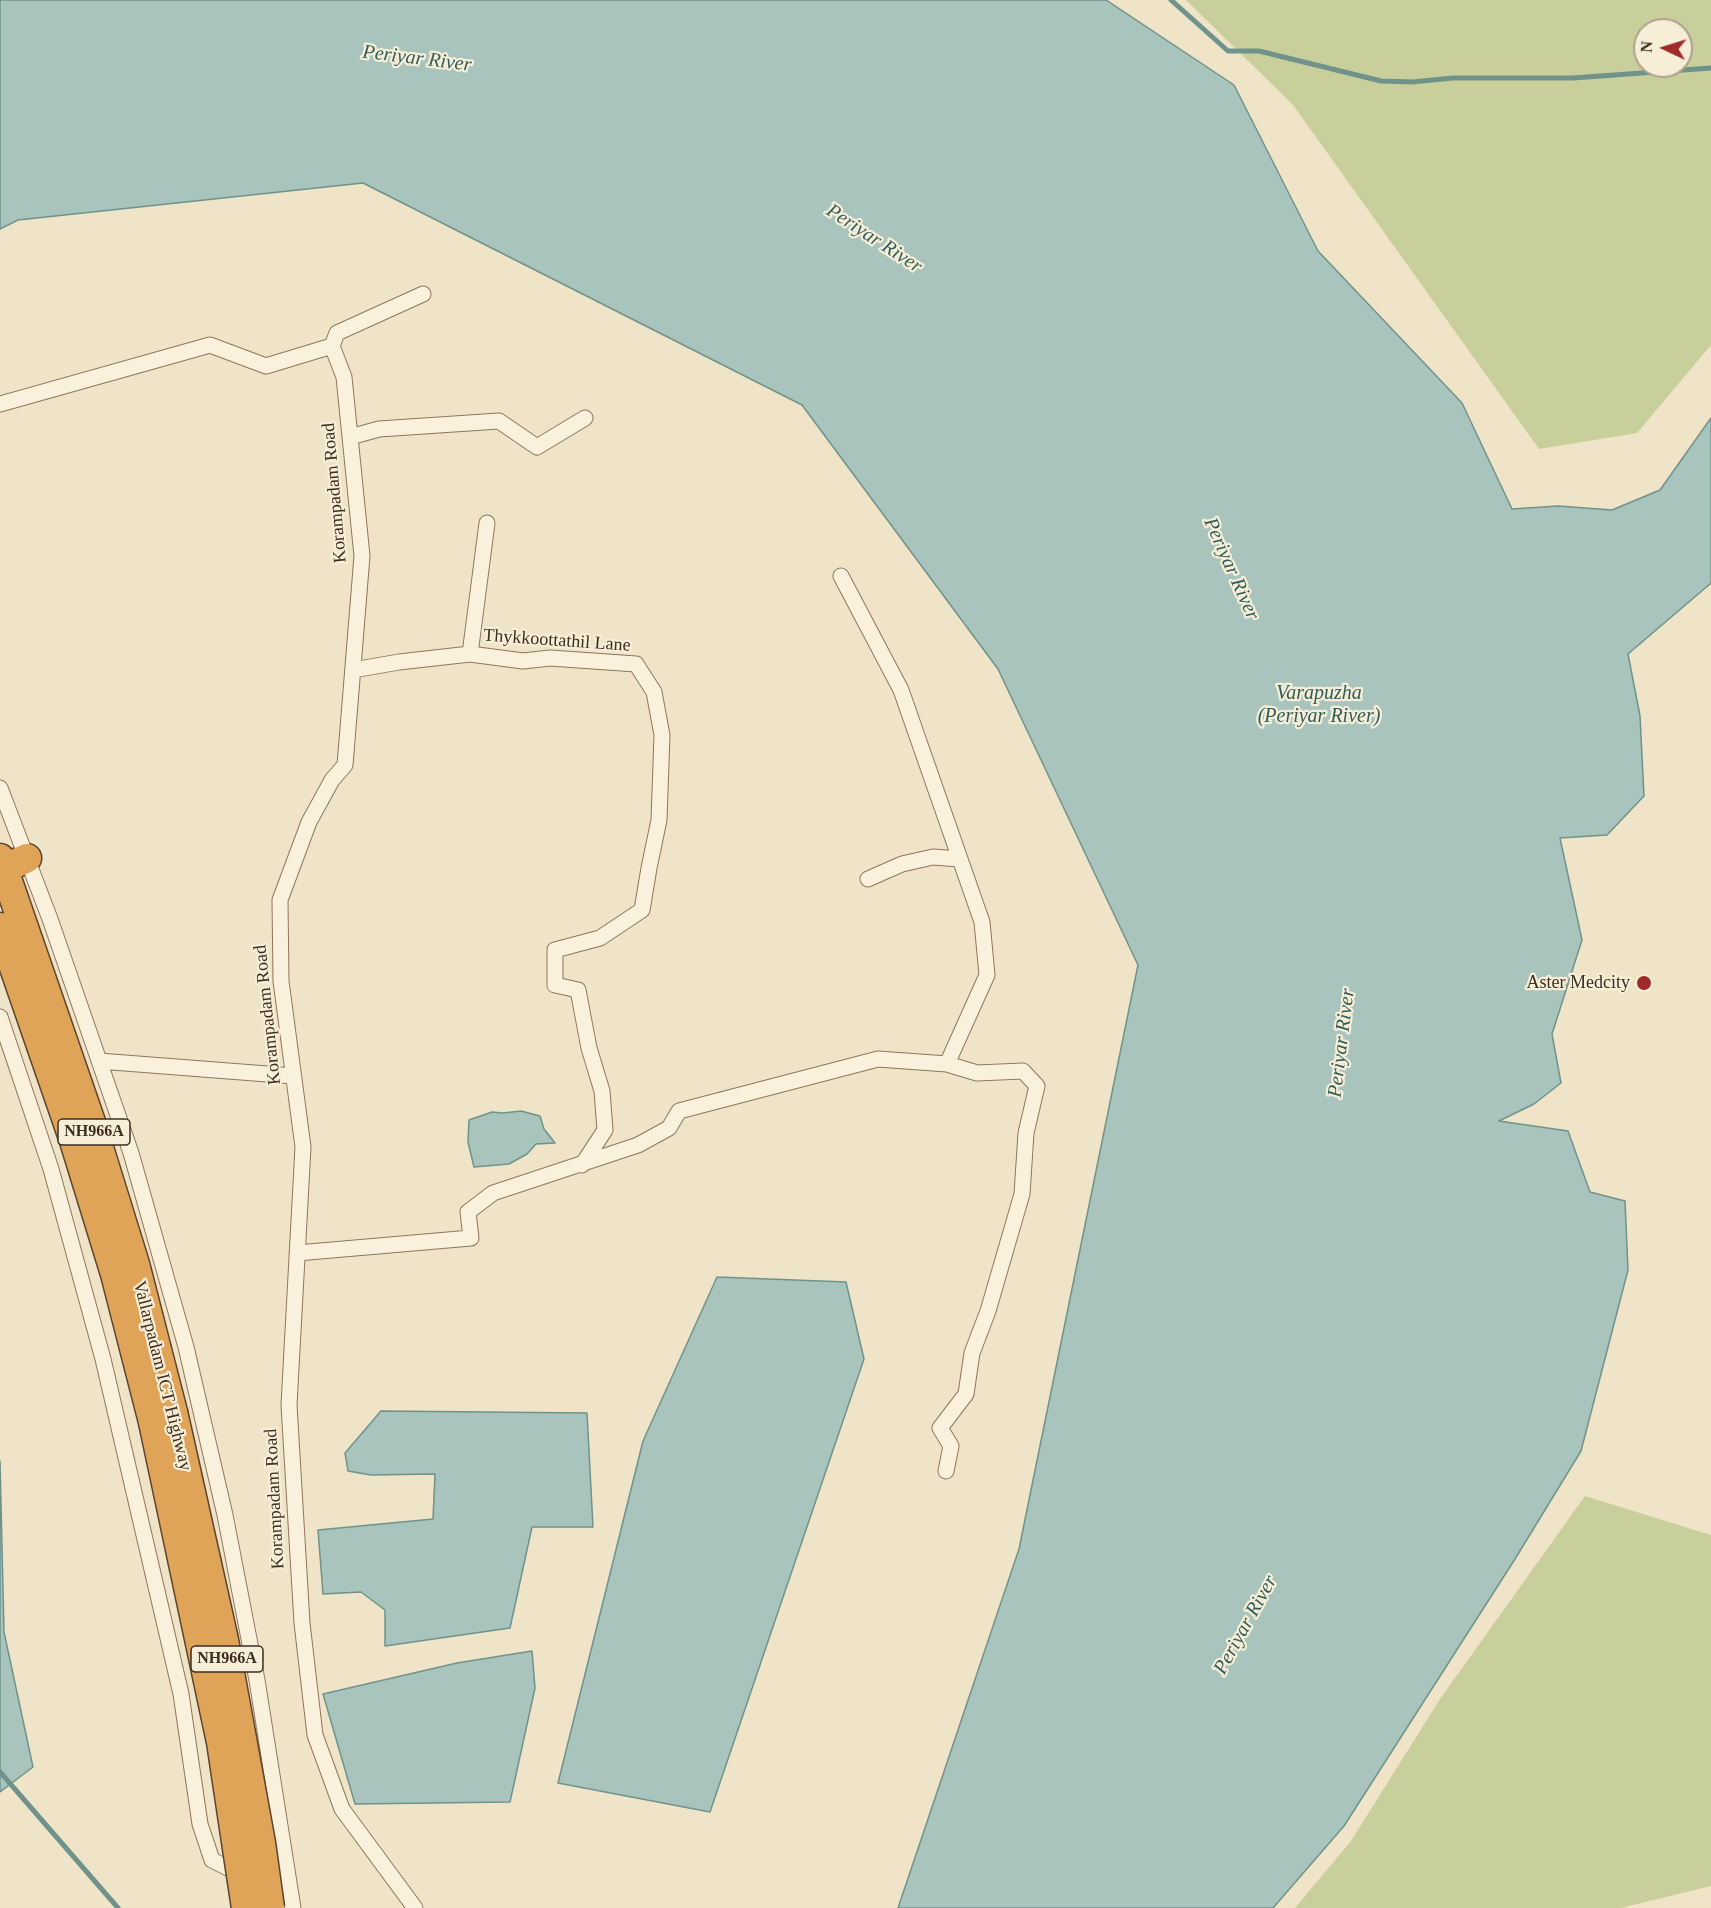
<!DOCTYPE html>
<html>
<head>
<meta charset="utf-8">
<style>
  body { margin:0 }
  #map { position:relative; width:1711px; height:1908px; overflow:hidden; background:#f0e4c8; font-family:"Times New Roman",serif }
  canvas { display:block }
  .north { position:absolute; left:1633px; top:18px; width:60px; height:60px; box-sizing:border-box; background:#f7eed8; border:2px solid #ada18e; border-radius:50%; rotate:274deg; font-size:16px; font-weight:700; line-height:24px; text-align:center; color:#3d2e20 }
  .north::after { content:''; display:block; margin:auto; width:21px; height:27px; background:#9e2a2b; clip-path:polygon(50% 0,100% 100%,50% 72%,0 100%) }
</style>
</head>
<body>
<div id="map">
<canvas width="1711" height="1908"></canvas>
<div class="north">N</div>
</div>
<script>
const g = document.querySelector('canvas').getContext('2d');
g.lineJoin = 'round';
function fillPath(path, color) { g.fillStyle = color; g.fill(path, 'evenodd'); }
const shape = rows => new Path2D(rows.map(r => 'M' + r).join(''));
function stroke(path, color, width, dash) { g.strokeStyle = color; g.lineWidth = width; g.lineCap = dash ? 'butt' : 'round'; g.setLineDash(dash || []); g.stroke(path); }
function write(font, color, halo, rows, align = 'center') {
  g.font = font + ' "Times New Roman",serif'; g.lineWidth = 4.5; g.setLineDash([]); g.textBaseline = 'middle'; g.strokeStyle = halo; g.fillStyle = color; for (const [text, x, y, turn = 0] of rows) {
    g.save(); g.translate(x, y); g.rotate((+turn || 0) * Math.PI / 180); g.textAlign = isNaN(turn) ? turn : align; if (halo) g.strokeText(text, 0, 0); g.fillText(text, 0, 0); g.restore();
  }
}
fillPath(shape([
  [1186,0,1711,0,1711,345,1637,433,1539,449,1293,105],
  [1645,30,1681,30,1681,66,1645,66],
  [1585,1496,1711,1535,1711,1886,1621,1908,1295,1908,1351,1841,1440,1699]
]), '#c9cf9b');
const water = shape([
  [0,0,1106,0,1234,85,1318,251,1462,403,1512,509,1558,506,1612,510,1660,490,1711,418,1711,583,1628,654,1640,716,1644,796,1607,835,1560,838,1582,940,1552,1034,1561,1083,1534,1104,1499,1121,1568,1131,1590,1192,1625,1201,1628,1270,1581,1451,1515,1559,1344,1826,1273,1908,898,1908,1019,1549,1138,965,998,669,802,405,363,183,18,220,0,229,0,0],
  [521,1111,540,1116,544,1129,555,1143,536,1144,527,1154,509,1164,474,1167,468,1142,469,1120,492,1112,503,1113,521,1111],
  [717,1277,846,1282,864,1359,710,1812,558,1783,643,1441,717,1277],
  [381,1411,587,1413,593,1527,532,1527,510,1628,385,1646,385,1610,361,1592,323,1594,318,1530,433,1519,435,1474,371,1475,348,1471,345,1453,381,1411],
  [0,1461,4,1632,33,1767,0,1792,0,1461],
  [532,1651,535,1688,510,1802,355,1804,323,1694,457,1663,532,1651]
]);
fillPath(water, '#a9c4bc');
stroke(water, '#6f938a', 1.5);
stroke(shape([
  [1171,0,1228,51,1259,51,1381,81,1412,82,1453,78,1573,78,1711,68],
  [0,1772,118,1908]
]), '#6f938a', 5);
const street = shape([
  [332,346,337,333,423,294],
  [0,404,210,345,266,366,332,346,344,377,362,556,345,765,332,780,309,822,280,900,281,981,303,1147,289,1405,302,1623,315,1735,342,1809,415,1908],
  [350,437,379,429,499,421,537,447,585,418],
  [841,576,901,690,982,922,987,975,947,1064],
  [470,654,487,523],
  [353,670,399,662,470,654,523,661,550,658,636,664,654,692,662,735,659,820,649,868,642,910,600,938,555,950,555,985,578,990,589,1048,602,1091,605,1130,582,1165],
  [0,788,50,919,131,1153,186,1347,225,1515,257,1680,293,1908],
  [868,879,902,864,933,857,960,859],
  [0,1017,51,1169,103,1359,181,1694,200,1824,212,1860,242,1875],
  [99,1061,293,1076],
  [297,1253,471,1238,468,1212,493,1193,638,1145,669,1128,679,1111,878,1059,947,1064,977,1073,1023,1071,1037,1086,1026,1133,1022,1194,988,1311,972,1353,966,1394,940,1428,951,1446,946,1471]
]);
const highway = shape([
  [0,858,92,1125,135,1264,173,1412],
  [4,869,27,858],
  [0,927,74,1141,115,1274,153,1422]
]);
stroke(street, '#8d765c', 17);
stroke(highway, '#5b4430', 31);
stroke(street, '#faf1dc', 15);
stroke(highway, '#e0a458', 28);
const highwayBridge = shape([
  [173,1412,224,1640,261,1843,270,1908],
  [153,1422,221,1742,246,1908]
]);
stroke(highwayBridge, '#5b4430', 31, []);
stroke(highwayBridge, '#e0a458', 28);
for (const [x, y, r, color] of [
  [1644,983,8,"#9e2a2b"]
]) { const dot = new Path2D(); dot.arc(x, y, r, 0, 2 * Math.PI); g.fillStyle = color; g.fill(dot); stroke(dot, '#f7eed8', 2); }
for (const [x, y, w] of [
  [94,1132,72],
  [227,1659,72]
]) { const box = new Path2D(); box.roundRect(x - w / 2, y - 13, w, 26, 4.5); g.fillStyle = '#f7eed8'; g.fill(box); stroke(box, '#3d2e20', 1.5); }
write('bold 16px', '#3d2e20', null, [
  ["NH966A",94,1132],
  ["NH966A",227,1659]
]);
write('18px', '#3d2e20', '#f7eed8', [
  ["Korampadam Road",335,493,-95],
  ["Thykkoottathil Lane",557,641,4],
  ["Korampadam Road",268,1015,-96],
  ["Vallarpadam ICT Highway",162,1376,76],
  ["Korampadam Road",275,1499,-93]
]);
write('18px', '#3d2e20', '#f7eed8', [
  ["Aster Medcity",1630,983]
], 'right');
write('italic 20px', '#2f5d5a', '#f7eed8', [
  ["Periyar River",417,59,7],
  ["Periyar River",874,239,33],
  ["Periyar River",1231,569,66],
  ["Varapuzha",1319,694],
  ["(Periyar River)",1319,717],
  ["Periyar River",1342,1043,-83],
  ["Periyar River",1246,1625,-61]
]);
</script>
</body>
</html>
